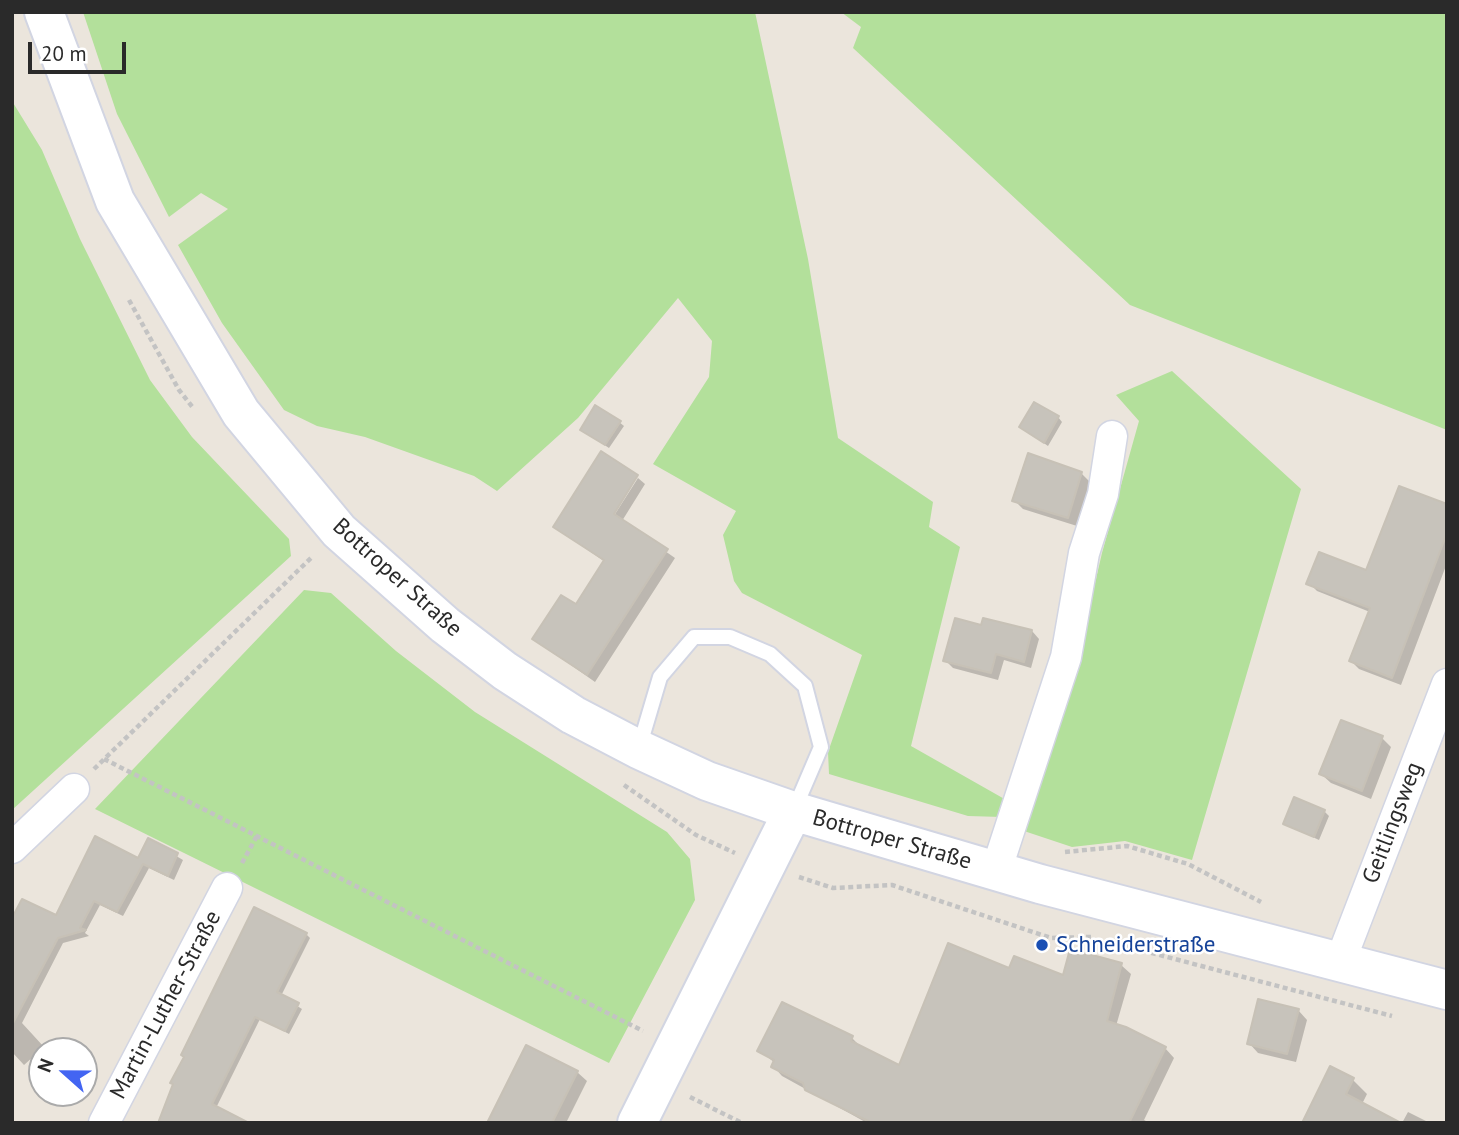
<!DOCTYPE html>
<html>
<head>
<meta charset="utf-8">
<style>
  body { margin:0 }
  #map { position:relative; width:1459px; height:1135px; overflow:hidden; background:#ebe5dc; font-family:"PT Sans",sans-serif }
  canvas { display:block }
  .frame { position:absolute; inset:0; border:14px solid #2a2a2a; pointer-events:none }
  .north { position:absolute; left:28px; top:1037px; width:70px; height:70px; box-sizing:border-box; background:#fff; border:2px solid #aaa; border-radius:50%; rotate:291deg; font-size:19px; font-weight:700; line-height:28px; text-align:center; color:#2a2a2a }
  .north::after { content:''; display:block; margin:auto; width:24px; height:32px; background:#4365f2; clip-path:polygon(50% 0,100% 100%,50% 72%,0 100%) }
  .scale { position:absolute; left:28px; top:42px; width:98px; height:32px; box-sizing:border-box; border:4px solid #2a2a2a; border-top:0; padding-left:9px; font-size:21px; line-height:24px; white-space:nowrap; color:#2a2a2a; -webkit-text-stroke:5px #fff; paint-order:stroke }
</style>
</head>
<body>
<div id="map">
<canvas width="1459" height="1135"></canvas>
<div class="frame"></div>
<div class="north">N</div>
<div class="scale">20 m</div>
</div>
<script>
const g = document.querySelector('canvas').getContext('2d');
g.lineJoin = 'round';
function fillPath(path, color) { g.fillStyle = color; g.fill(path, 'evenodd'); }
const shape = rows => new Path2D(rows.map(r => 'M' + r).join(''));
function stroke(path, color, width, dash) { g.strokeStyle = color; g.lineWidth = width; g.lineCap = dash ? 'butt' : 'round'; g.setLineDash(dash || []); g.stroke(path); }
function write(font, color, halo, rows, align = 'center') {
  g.font = font + ' "PT Sans",sans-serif'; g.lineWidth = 5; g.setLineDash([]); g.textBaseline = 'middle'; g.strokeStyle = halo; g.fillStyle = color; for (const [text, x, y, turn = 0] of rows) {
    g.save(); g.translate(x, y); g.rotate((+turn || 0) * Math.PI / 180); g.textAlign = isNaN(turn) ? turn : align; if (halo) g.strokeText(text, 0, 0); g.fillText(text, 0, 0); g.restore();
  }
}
fillPath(shape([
  [83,12,755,12,808,259,838,438,933,502,929,527,960,547,911,746,1008,801,1002,817,968,816,829,774,828,752,862,655,742,593,734,581,723,535,736,511,653,464,709,377,712,341,678,298,578,418,497,491,474,476,365,437,317,426,284,410,222,323,178,245,228,209,201,193,169,217,117,114],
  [841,12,1447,12,1447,430,1130,305,853,48,861,27],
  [12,101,42,150,80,239,150,380,192,437,289,539,291,556,12,810],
  [1172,371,1301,489,1192,860,1125,841,1072,847,1021,830,1078,657,1102,553,1139,421,1116,395],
  [304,590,331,593,396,651,475,712,667,832,690,859,695,900,609,1063,95,809]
]), '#b3e09b');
fillPath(shape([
  [1058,417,1062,422,1048,446,1026,431],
  [619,422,624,426,609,448,586,433],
  [1029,455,1062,465,1082,474,1091,483,1077,526,1023,509,1014,500],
  [638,478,645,484,622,521,675,558,595,682,534,639,576,607,605,562,555,527,610,522],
  [1447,506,1447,563,1401,685,1359,669,1351,661,1370,612,1317,591,1309,583,1367,572],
  [982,627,1032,631,1039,639,1031,668,1004,660,998,680,953,668,945,660],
  [1382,738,1391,747,1371,799,1331,783,1321,774],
  [1324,811,1329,816,1319,840,1285,824],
  [149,840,183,860,174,880,149,868,123,916,100,905,85,933,89,936,63,943,22,1023,44,1047,24,1065,12,1052,12,921,56,918,139,861],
  [306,934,310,938,281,996,302,1009,289,1034,260,1019,216,1108,229,1123,155,1123,161,1121],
  [1121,965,1131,974,1116,1026,1165,1048,1174,1058,1144,1120,1150,1123,867,1123,782,1076,773,1066,775,1063,760,1051,852,1038,861,1047,900,1068,1010,970,1064,977],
  [1298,1010,1307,1020,1296,1062,1258,1053,1249,1043],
  [527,1047,577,1072,587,1081,566,1123,489,1123],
  [1331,1069,1353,1080,1367,1094,1362,1104,1304,1123],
  [1408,1112,1430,1123,1402,1123]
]), '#0003');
const building = shape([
  [1034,402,1059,416,1044,443,1019,427,1034,402],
  [595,405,621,421,605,445,580,430,595,405],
  [601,451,638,475,614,514,668,549,587,675,532,639,561,595,576,604,604,560,553,527,601,451],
  [1028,453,1082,472,1068,518,1012,501,1028,453],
  [1399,486,1447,504,1447,533,1392,678,1349,661,1370,608,1306,584,1319,552,1366,570,1399,486],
  [955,618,981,625,983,618,1032,630,1024,662,996,654,991,673,943,661,955,618],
  [1341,720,1383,736,1362,791,1319,774,1341,720],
  [1294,797,1325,810,1314,837,1283,824,1294,797],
  [95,836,138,858,148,838,178,853,168,876,143,864,117,912,94,901,80,928,86,930,58,938,12,1025,12,918,22,899,56,915,95,836],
  [254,907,307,933,277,992,299,1003,285,1031,255,1017,212,1104,249,1123,158,1123,173,1084,170,1083,184,1057,181,1055,254,907],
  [948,943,1009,968,1014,956,1063,975,1070,949,1122,963,1107,1021,1126,1027,1166,1047,1129,1123,872,1123,805,1090,803,1083,771,1067,774,1060,757,1051,782,1002,853,1036,851,1041,899,1065,948,943],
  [1258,999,1299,1009,1287,1054,1247,1044,1258,999],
  [526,1045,578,1071,552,1123,487,1123,526,1045],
  [1330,1066,1354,1078,1346,1094,1401,1123,1302,1123,1330,1066]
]);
fillPath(building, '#c7c3bb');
stroke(building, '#c7c1b6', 2);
const lane = shape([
  [639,748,660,677,694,637,730,637,770,654,805,686,821,747,794,810]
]);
const street = shape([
  [12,848,74,789],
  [996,871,1066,657,1084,553,1103,494,1112,436],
  [1340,962,1447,684],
  [104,1123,227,888]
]);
const secondary = shape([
  [44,12,115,201,241,413,339,531,445,625,505,671,573,715,638,749,707,781,793,811,1040,884,1447,990],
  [637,1123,793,811]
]);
stroke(lane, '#d2d5e2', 18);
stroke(street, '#d2d5e2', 33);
stroke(secondary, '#d2d5e2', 42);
stroke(shape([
  [129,300,179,390,194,409],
  [104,759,643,1031],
  [94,769,313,556],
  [624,785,696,835,735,853],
  [1065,852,1127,846,1188,864,1261,902],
  [242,863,258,834],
  [799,877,833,888,892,885,1051,938,1091,937],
  [1110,942,1392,1016],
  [690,1097,742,1123]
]), '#c3c3c3', 4.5, [5, 3.5]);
stroke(lane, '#fff', 14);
stroke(street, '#fff', 30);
stroke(secondary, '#fff', 38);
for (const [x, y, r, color] of [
  [1042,945,7,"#1a4fb4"]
]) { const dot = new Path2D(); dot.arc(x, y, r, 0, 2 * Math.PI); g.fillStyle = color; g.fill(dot); stroke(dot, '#fff', 2.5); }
write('23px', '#2a2a2a', '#fff', [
  ["Bottroper Straße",397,578,42],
  ["Geitlingsweg",1393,823,-69],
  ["Bottroper Straße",892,840,16],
  ["Martin-Luther-Straße",166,1005,-62]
]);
write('23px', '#164399', '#fff', [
  ["Schneiderstraße",1056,945]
], 'left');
</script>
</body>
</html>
